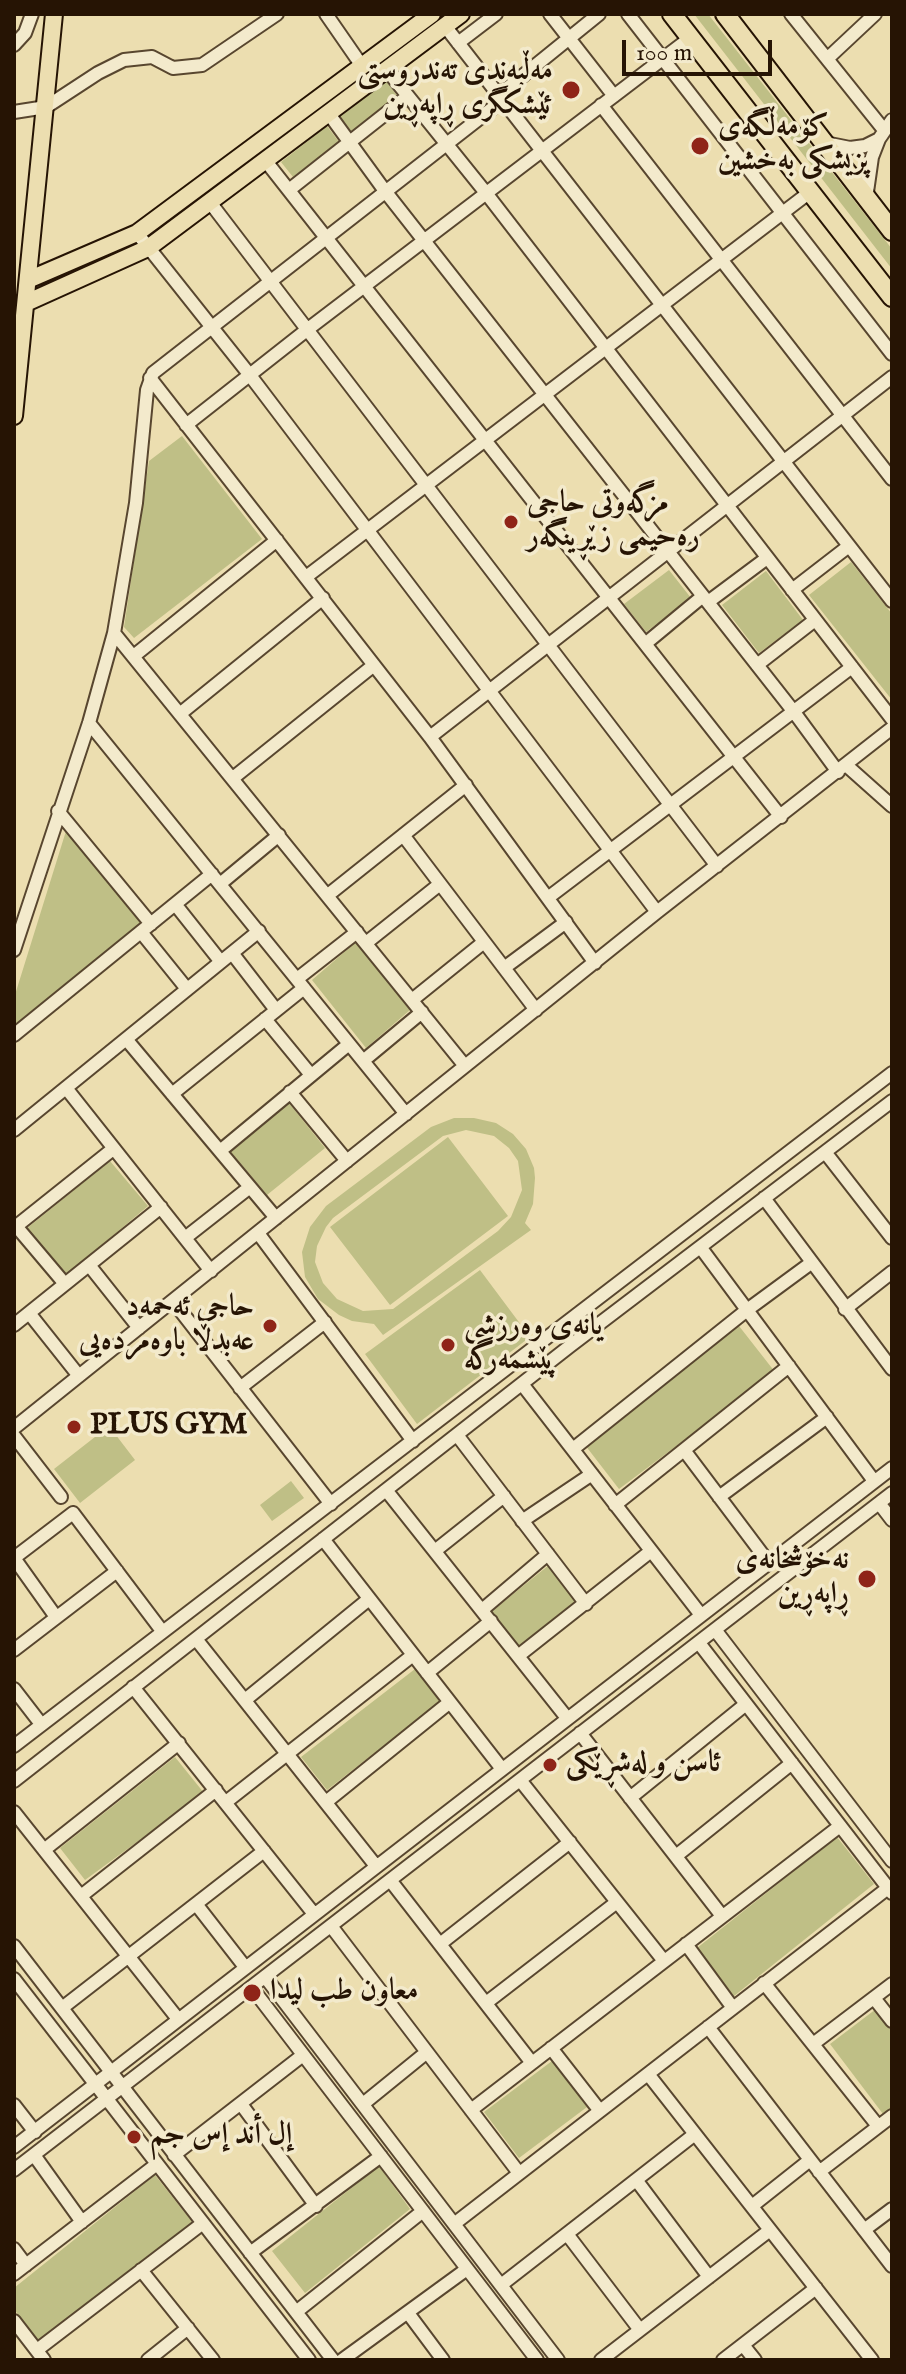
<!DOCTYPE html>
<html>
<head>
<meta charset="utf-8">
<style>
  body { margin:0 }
  #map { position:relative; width:906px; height:2374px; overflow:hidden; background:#ecdeb0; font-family:"IM FELL English",serif }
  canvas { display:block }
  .frame { position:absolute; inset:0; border:16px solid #261404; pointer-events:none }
  .scale { position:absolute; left:622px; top:40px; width:150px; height:36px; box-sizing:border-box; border:4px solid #261404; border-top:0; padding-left:10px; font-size:24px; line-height:28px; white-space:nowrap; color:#261404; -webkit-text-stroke:6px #f3eacc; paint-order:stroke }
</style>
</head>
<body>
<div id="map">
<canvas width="906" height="2374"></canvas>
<div class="frame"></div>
<div class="scale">100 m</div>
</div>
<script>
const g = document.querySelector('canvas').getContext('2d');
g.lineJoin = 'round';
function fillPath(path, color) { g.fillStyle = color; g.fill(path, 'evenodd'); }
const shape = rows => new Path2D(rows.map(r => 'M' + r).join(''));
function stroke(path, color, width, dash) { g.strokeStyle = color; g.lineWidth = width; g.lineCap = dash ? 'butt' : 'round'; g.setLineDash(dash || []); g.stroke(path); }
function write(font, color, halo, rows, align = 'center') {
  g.font = font + ' "IM FELL English",Amiri,serif'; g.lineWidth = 7; g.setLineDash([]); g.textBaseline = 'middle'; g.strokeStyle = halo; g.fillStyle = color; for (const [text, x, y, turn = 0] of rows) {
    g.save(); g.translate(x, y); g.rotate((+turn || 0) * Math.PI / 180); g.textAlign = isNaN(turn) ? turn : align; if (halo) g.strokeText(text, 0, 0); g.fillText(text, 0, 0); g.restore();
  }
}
fillPath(shape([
  [694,14,708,14,892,249,892,269],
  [386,81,398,97,352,132,340,117],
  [327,126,339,142,293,177,281,162],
  [182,436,262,539,134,638,124,627,149,461],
  [851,562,892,614,892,700,809,595],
  [669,570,691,598,646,632,624,604],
  [766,571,803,620,759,653,722,605],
  [66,831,142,924,14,1028,14,998],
  [356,942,410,1010,366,1048,312,980],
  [289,1103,325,1148,267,1195,231,1152],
  [454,1118,474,1118,496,1123,513,1134,526,1149,534,1168,535,1178,533,1204,525,1223,531,1230,383,1335,374,1324,352,1321,339,1315,318,1299,305,1277,302,1252,310,1227,326,1206,431,1127],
  [466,1130,494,1136,509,1148,518,1161,522,1190,511,1217,498,1231,393,1309,363,1311,337,1299,323,1283,315,1262,317,1246,326,1227,333,1218,443,1136],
  [448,1137,508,1216,390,1305,330,1227],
  [110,1161,148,1206,65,1276,26,1229],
  [480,1270,530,1337,417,1424,365,1354],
  [739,1326,775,1372,619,1489,585,1445],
  [109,1426,135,1460,80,1503,54,1469],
  [291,1481,304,1498,272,1521,260,1505],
  [549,1565,577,1600,519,1647,491,1612],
  [415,1669,441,1701,327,1790,301,1757],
  [175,1757,204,1793,85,1880,60,1848],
  [837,1837,874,1884,734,1996,697,1948],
  [876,2009,892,2030,892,2108,883,2114,830,2044],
  [552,2061,587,2107,519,2158,484,2112],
  [379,2166,410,2209,305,2293,272,2251],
  [155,2175,193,2223,39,2343,14,2309,14,2288]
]), '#bfbf86');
const minor = shape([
  [326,14,362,66],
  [550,14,614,96],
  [628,14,892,354],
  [791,14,884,130],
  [445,26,892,601],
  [458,43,496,14],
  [14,45,25,33,32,14],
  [827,59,875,14],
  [387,70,486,193,892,719],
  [499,95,599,14],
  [601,105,892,479],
  [14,112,46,107,98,73,124,60,152,57,173,68,202,65,277,14],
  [329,114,385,191,794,712,838,772],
  [825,143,850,148,865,146,879,139],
  [265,160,781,817],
  [289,190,408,96],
  [866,199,872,157,879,139,892,120],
  [209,201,717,866],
  [137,233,249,374,657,912],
  [150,378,430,737,595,963],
  [186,425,308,329,690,38],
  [306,577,810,192],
  [792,590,849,546],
  [708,602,767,558],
  [114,633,465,1066],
  [645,644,703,596],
  [135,655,277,540],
  [757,665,815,620],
  [181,713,323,598],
  [89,723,406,1114],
  [430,737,892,377],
  [846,765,892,806],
  [233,778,374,665],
  [58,811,151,924],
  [403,835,536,1010],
  [220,884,279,835],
  [328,895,466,785],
  [549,897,852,667],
  [175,904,221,962],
  [141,932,187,989],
  [366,943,440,884],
  [14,950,89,723,114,633,136,503,147,390,153,373,503,100],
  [232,953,276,1010],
  [504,968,566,922],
  [297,979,357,932],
  [412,1000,484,942],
  [265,1019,311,1075],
  [14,1035,212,874],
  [126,1039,276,1218],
  [363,1061,422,1012],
  [66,1088,211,1271],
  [290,1092,347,1161],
  [172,1094,304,988],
  [14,1130,259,931],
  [220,1151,349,1044],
  [825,1152,892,1238],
  [764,1198,892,1369],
  [16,1226,65,1284],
  [14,1228,113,1149],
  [258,1233,413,1441],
  [185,1238,250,1187],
  [701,1248,874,1481],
  [89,1265,139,1328],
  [173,1301,331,1504],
  [845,1309,892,1272],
  [29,1313,79,1376],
  [14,1325,161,1207],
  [522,1384,701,1615],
  [240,1388,325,1322],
  [14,1428,657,912,892,728],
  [457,1435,586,1604],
  [14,1436,61,1497],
  [573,1449,747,1310,811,1263],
  [684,1450,769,1563],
  [386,1490,567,1718],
  [719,1497,827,1417],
  [879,1503,892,1520],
  [615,1505,789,1366],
  [522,1521,592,1474],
  [323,1539,502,1769],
  [436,1550,504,1496],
  [14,1558,73,1513,162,1631],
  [14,1558,56,1617],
  [482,1610,548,1554],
  [716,1631,892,1861],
  [196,1639,376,1866],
  [699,1643,892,1893],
  [14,1650,117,1571],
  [518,1656,651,1551],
  [427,1673,491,1621],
  [133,1687,314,1914],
  [14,1689,41,1724],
  [245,1700,369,1599],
  [580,1733,722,1916],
  [14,1746,892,1073],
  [520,1780,664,1961],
  [14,1781,570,1346,892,1101],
  [630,1798,746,1704],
  [226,1802,413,1655],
  [326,1802,450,1702],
  [14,1812,178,2019],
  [44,1850,179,1743],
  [676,1856,792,1763],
  [390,1880,532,2063],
  [81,1896,216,1790],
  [196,1904,245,1967],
  [331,1926,519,2173],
  [440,1944,570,1842],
  [686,1944,733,2008],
  [14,1946,333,2360],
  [266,1978,558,2360],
  [14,1979,309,2360],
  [764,1983,878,2126],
  [252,1988,537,2360],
  [874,1998,892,2021],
  [486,2003,617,1902],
  [62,2008,264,1851],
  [708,2027,892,2266],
  [813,2044,892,1984],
  [551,2048,600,2111],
  [648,2074,872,2360],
  [241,2104,316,2206],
  [363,2104,427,2052],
  [14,2105,35,2132],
  [471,2110,840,1826],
  [14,2147,892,1468],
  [34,2155,82,2222],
  [174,2155,303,2055],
  [14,2170,892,1493],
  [819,2172,892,2116],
  [637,2181,709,2277],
  [752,2206,810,2160],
  [454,2224,888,1888],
  [864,2230,892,2209],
  [567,2234,640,2330],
  [14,2249,26,2265],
  [250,2253,381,2156],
  [141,2270,213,2360],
  [14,2274,157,2164],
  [501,2285,695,2134],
  [296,2312,423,2211],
  [408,2313,443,2360],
  [14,2321,44,2360],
  [743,2345,755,2360],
  [37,2350,203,2223],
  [148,2360,188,2328],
  [342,2360,467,2269],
  [601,2360,770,2230],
  [723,2360,816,2288]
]);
const major = shape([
  [28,280,137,233,432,14],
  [26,303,148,248,461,14],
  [14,416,54,14]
]);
const highway = shape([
  [672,14,892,297],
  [725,14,892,231]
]);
stroke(minor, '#58462f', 16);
stroke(major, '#261404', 20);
stroke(highway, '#261404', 22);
stroke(minor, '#f3eacc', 12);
stroke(major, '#ecdeb0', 16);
stroke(highway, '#ecdeb0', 18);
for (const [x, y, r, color] of [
  [571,90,10,"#8f2418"],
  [700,146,10,"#8f2418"],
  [511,522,8,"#8f2418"],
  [270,1326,8,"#8f2418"],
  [448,1345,8,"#8f2418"],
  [74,1427,8,"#8f2418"],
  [867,1579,10,"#8f2418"],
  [550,1765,8,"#8f2418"],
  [252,1993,10,"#8f2418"],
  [134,2137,8,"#8f2418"]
]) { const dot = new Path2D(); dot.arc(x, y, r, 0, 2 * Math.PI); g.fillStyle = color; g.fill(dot); stroke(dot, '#f3eacc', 3); }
write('bold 30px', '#261404', '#f3eacc', [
  ["مەڵبەندی تەندروستی",553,73,"right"],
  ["ئێشکگری ڕاپەڕین",553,107,"right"],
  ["کۆمەڵگەی",718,129],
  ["پزیشکی بەخشین",718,163],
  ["مزگەوتی حاجی",527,505],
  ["رەحیمی زێڕینگەر",527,539],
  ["حاجی ئەحمەد",254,1309,"right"],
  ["عەبدڵا باوەمردەیی",254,1343,"right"],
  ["یانەی وەرزشی",464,1328],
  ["پێشمەرگە",464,1362],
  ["PLUS GYM",90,1427],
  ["نەخۆشخانەی",849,1562,"right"],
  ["ڕاپەڕین",849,1596,"right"],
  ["ئاسن و لەشڕێکی",566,1765],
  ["معاون طب لیدا",270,1993],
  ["إل أند إس جم",150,2137]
], 'left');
</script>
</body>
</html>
